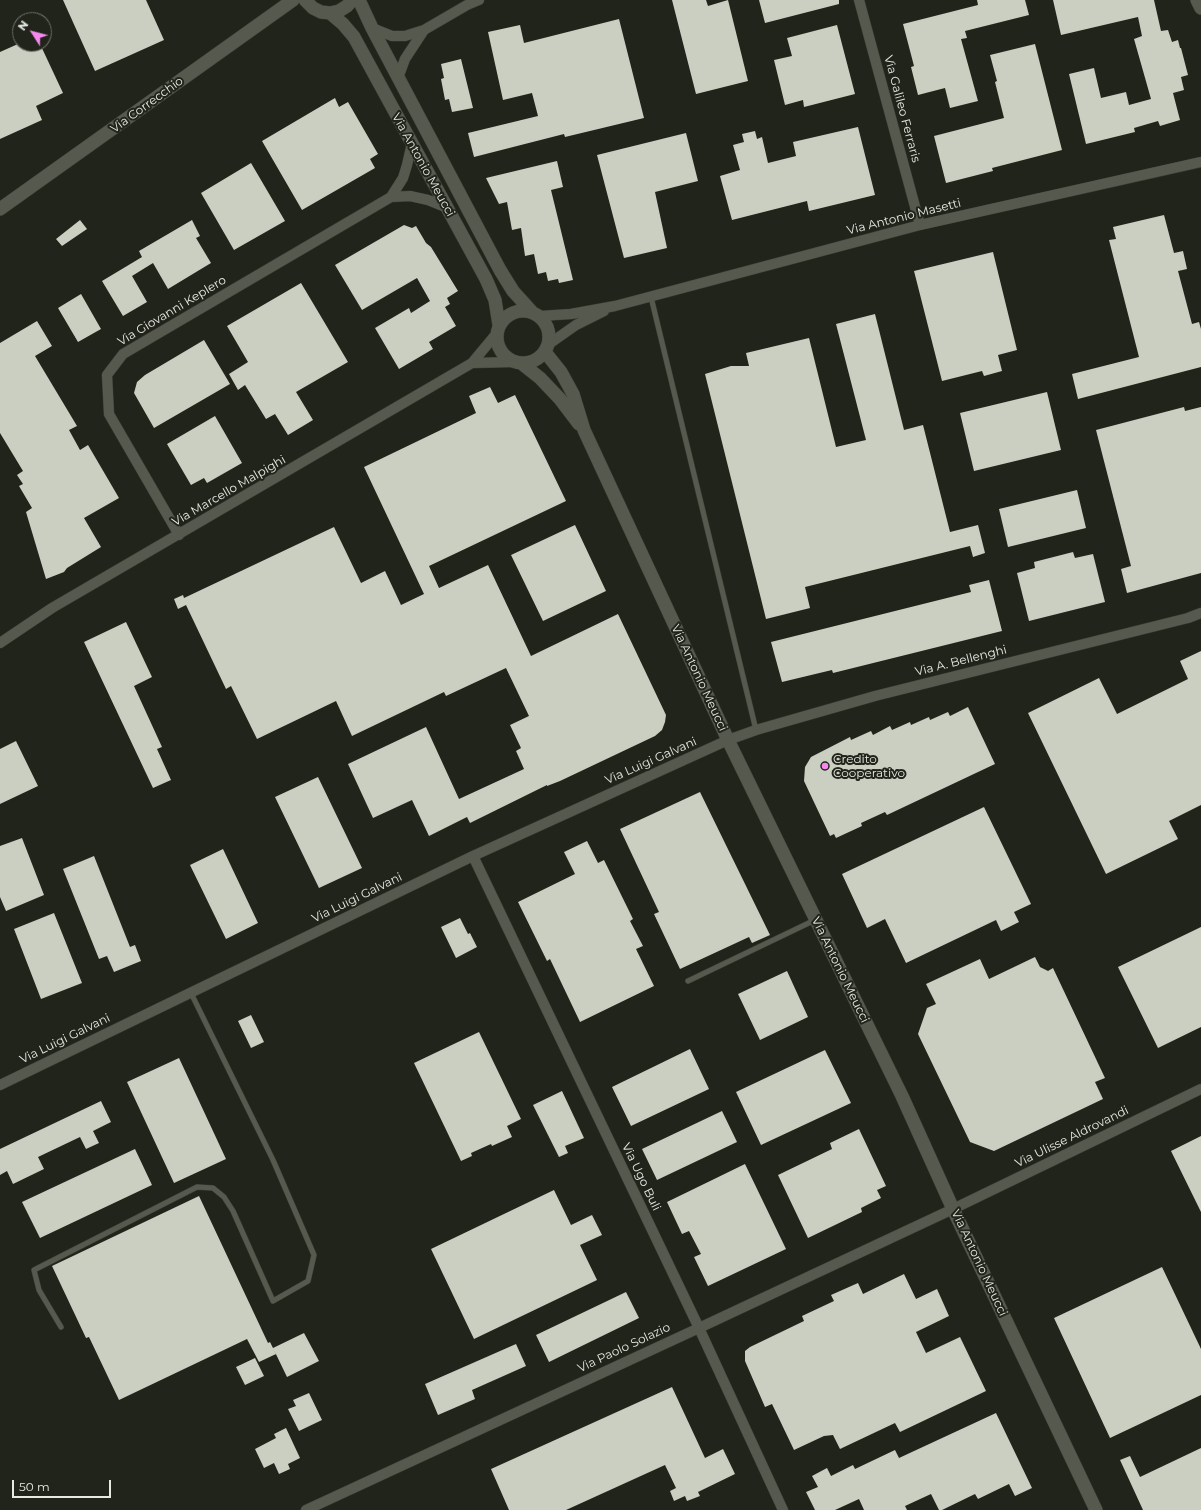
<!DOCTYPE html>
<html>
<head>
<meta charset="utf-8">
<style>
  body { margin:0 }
  #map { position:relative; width:1201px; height:1510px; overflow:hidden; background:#21241a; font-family:Montserrat,sans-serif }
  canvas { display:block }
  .north { position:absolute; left:12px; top:12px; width:40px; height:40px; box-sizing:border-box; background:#21241a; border:1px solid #70736a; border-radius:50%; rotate:306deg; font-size:11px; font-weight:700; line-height:16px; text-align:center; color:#e7e9e3 }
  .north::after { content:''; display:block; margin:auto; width:14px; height:18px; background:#f689ee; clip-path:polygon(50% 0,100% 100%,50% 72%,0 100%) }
  .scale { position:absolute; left:12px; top:1480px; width:99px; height:18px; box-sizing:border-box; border:2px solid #e7e9e3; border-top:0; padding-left:5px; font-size:12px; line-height:14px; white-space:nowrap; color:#e7e9e3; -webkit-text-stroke:3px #21241a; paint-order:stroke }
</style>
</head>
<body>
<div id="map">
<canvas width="1201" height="1510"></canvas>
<div class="north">N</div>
<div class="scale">50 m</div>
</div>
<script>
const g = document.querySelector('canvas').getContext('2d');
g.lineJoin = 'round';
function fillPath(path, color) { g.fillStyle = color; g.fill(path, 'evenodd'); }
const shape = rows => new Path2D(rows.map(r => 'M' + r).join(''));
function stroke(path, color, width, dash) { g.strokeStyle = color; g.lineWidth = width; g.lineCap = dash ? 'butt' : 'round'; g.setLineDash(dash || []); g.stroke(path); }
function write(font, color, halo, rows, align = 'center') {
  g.font = font + ' Montserrat,sans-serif'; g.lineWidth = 4; g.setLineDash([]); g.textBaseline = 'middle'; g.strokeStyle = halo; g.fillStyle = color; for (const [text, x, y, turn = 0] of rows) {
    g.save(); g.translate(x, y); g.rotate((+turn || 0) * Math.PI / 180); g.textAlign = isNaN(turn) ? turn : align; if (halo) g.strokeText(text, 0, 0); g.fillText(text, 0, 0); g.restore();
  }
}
fillPath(shape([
  [63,0,146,0,164,40,95,71],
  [672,0,706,0,708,6,728,0,748,81,696,94],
  [759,0,839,0,839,4,765,23],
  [977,0,1025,0,1029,15,965,31,967,38,961,39,978,101,950,108,945,88,918,95,911,67,914,66,903,24,978,5],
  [1053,0,1154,0,1161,31,1168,30,1172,42,1178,40,1180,48,1181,48,1188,75,1181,77,1184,90,1173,93,1180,120,1160,126,1158,121,1134,128,1135,132,1086,144,1069,74,1094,68,1101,98,1126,92,1129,105,1151,99,1134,39,1142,36,1138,17,1061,35],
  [619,19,644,118,565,137,564,134,474,157,468,133,538,116,532,93,503,100,488,32,520,25,524,43],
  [837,25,855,94,804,107,803,100,785,105,774,60,792,56,787,38],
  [18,44,40,44,63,93,36,106,42,120,0,139,0,52],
  [1035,44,1062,150,992,168,993,171,946,183,934,136,1004,118,995,82,997,81,990,55],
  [461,59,473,108,452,112,449,99,445,100,441,79,444,78,441,64],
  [335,98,339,107,348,102,378,154,370,159,375,168,302,210,262,141],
  [858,127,875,195,809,211,807,201,732,220,720,176,740,170,733,145,744,142,742,134,755,131,757,139,762,137,768,163,796,156,793,142],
  [686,133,698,181,655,192,667,248,624,258,597,155],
  [557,161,563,187,551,190,573,280,559,283,558,279,548,281,546,272,538,274,534,254,525,256,521,228,512,230,507,202,499,204,486,178],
  [251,163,285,221,234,250,201,193],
  [1164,215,1174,253,1183,251,1187,269,1178,271,1192,324,1199,322,1201,329,1201,367,1078,399,1072,374,1139,357,1109,240,1116,239,1113,227],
  [80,220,87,229,62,246,56,239],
  [192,220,200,236,196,238,211,263,168,289,153,263,132,276,147,302,123,316,102,281,142,257,139,251],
  [404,225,412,228,416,226,426,243,431,247,458,291,447,298,450,304,445,307,456,326,429,342,433,349,399,369,375,328,409,308,411,313,430,301,417,278,362,310,335,265],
  [993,252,1017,350,998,355,1002,371,984,376,982,371,942,381,914,271],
  [301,283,348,362,296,392,313,420,288,435,275,414,266,419,245,385,238,390,229,374,248,362,227,326],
  [81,294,101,329,78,342,58,308],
  [875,314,904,430,923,425,950,532,978,525,985,553,973,557,970,546,805,587,810,608,766,619,705,374,731,366,749,366,746,353,809,338,836,447,866,440,836,324],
  [37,321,52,346,35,356,77,426,69,430,80,450,88,445,119,498,84,518,101,547,67,568,64,572,46,579,26,512,32,508,19,486,23,484,17,475,23,471,0,433,0,343],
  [204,340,230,384,154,428,134,393,137,382,145,375],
  [490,387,498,403,515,395,566,501,429,566,439,588,488,565,531,656,618,614,666,715,665,722,662,730,655,736,560,781,547,786,547,785,470,823,467,817,429,836,412,800,373,818,348,764,426,727,459,799,524,769,516,751,521,748,510,725,529,716,506,668,446,696,444,692,352,736,336,701,257,739,231,686,226,689,186,605,178,609,174,599,183,595,184,598,334,527,361,583,385,571,401,605,424,594,364,467,476,413,469,396],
  [1047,392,1061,450,974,471,960,413],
  [1184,407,1185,411,1201,407,1201,573,1127,593,1121,569,1131,566,1096,430],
  [215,416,242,463,207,483,204,478,191,485,167,444],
  [1077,490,1086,528,1008,547,999,509],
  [575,525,606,591,543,621,511,555],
  [1073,552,1075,558,1093,554,1105,602,1029,621,1017,573,1035,568,1034,562],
  [989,580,1002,631,833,673,832,670,782,682,771,642,971,592,969,585],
  [126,622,152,677,134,686,162,747,157,749,171,780,153,788,84,642],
  [1201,651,1201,805,1169,821,1178,839,1106,874,1028,713,1099,678,1117,714,1188,679,1180,661],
  [968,707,995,764,887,815,885,812,861,823,862,826,836,838,834,834,830,836,804,781,805,767,811,757,850,737,851,740,871,731,873,735,890,726,892,730,910,722,911,725,929,717,930,720,948,712,950,716],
  [16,741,38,786,0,804,0,749],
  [318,777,362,868,319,888,275,797],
  [700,792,770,935,752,943,749,937,680,969,654,914,659,912,620,829],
  [984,807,1031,904,1014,912,1019,922,1001,931,996,920,906,963,885,919,867,928,842,874],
  [22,838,44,895,6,911,0,897,0,846],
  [587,841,598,863,604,860,633,919,630,921,643,946,636,949,654,986,580,1022,550,959,547,961,518,902,575,874,564,852],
  [223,849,258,923,226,939,190,865],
  [94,856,130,947,135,945,141,961,114,972,107,956,99,959,63,869],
  [54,913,82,983,41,999,14,929],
  [460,918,468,934,470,933,477,947,456,958,441,927],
  [1201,927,1201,1027,1158,1048,1118,967],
  [1035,957,1040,967,1048,971,1053,968,1105,1078,1095,1082,1103,1099,994,1151,970,1142,918,1034,927,1008,936,1004,926,984,980,959,989,979],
  [787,971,808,1017,760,1040,738,994],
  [251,1015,264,1042,251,1048,238,1021],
  [479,1032,521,1119,507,1126,512,1137,492,1146,491,1144,471,1153,472,1156,461,1161,414,1063],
  [690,1049,709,1089,631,1126,612,1087],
  [825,1050,851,1103,761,1145,736,1092],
  [179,1058,226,1159,174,1183,127,1082],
  [562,1091,584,1138,565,1146,568,1153,559,1157,533,1105],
  [101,1101,111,1122,93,1131,99,1143,86,1149,80,1137,38,1157,44,1169,13,1184,7,1171,0,1175,0,1149],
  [722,1111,737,1142,657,1180,642,1149],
  [859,1129,886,1186,877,1190,881,1198,861,1208,862,1212,808,1238,778,1175,832,1149,830,1143],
  [1201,1136,1201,1212,1171,1151],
  [135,1149,152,1185,40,1238,22,1202],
  [745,1164,786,1249,708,1286,694,1257,701,1254,689,1231,682,1234,667,1202],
  [554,1190,571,1225,592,1215,602,1235,580,1245,597,1280,474,1339,431,1249],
  [199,1196,268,1343,270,1342,276,1354,259,1362,247,1339,119,1400,89,1337,86,1338,52,1266],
  [1162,1267,1201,1349,1201,1395,1110,1438,1054,1318],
  [904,1274,916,1299,937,1289,949,1316,916,1332,926,1353,960,1337,986,1391,900,1432,895,1423,840,1449,833,1435,824,1436,794,1450,772,1404,765,1407,745,1361,745,1351,750,1347,804,1321,802,1316,834,1301,831,1295,858,1283,863,1294],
  [626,1292,639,1318,549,1362,536,1335],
  [304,1333,319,1361,287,1377,273,1348],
  [516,1344,526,1366,472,1390,475,1399,438,1415,425,1384],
  [255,1358,264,1376,245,1385,236,1367],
  [672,1387,705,1458,723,1449,735,1474,698,1492,700,1496,687,1501,685,1496,674,1501,670,1491,676,1488,665,1465,566,1510,509,1510,491,1469],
  [309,1393,322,1420,299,1431,288,1409,296,1406,293,1400],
  [996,1413,1032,1488,1015,1496,1009,1484,978,1499,975,1494,942,1510,939,1510,931,1494,905,1506,907,1510,864,1510,859,1499,835,1510,815,1510,806,1492,818,1487,812,1476,827,1468,831,1476,853,1465,855,1469,895,1450,899,1458],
  [286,1428,300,1458,288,1464,290,1469,279,1474,274,1463,264,1468,255,1449,276,1438,274,1434],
  [1201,1448,1201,1510,1143,1510,1120,1460,1130,1456,1140,1477]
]), '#cbcfc2');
const service = shape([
  [651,297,756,730],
  [688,981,815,920],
  [61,1327,39,1290,34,1270,197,1187,213,1188,224,1197,233,1211,273,1301,308,1281,314,1255,273,1160,191,993]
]);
const minor = shape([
  [859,0,920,225],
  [372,28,392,36,405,36,424,30,467,5,479,0],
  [398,78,405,59,424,30],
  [391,197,410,196,428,200,448,208],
  [540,316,571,314,615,306,920,225,1201,162],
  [549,344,576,325,604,311],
  [472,363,514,362],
  [179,535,109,414,107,375,123,354,391,197,403,178,407,165,412,143],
  [0,643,52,608,472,363,497,333],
  [473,856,699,1328,783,1510],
  [0,1085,473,856,728,740,756,730,875,696,1188,618,1201,613],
  [306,1510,699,1328,953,1209,1201,1089]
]);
const tertiary = shape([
  [305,0,313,8,321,12,330,13,339,11,347,6,352,0],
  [359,0,372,28,500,270,513,291,532,312],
  [1197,0,1201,8],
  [330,13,343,24,354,37,486,279,495,300,499,325],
  [0,209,293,0],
  '497 337a26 26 0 1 1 52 0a26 26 0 1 1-52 0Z',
  [545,352,561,372,573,394,584,430,728,740,902,1096,953,1209,1096,1510],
  [521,363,540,378,560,399,579,424]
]);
stroke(service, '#3b3d36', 6);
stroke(minor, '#3b3d36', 11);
stroke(tertiary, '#3b3d36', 14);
stroke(service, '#565a4e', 5);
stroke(minor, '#565a4e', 10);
stroke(tertiary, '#565a4e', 13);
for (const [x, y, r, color] of [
  [825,766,4,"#f689ee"]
]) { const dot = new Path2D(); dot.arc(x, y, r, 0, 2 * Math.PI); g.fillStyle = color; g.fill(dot); stroke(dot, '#21241a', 1.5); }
write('12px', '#e7e9e3', '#21241a', [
  ["Via Correcchio",147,105,-36],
  ["Via Galileo Ferraris",902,109,75],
  ["Via Antonio Meucci",423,165,61],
  ["Via Antonio Masetti",904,217,-14],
  ["Via Giovanni Keplero",172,311,-31],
  ["Via Marcello Malpighi",229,491,-30],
  ["Via A. Bellenghi",961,661,-14],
  ["Via Antonio Meucci",699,678,65],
  ["Via Luigi Galvani",651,761,-24],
  ["Via Luigi Galvani",357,898,-26],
  ["Via Antonio Meucci",840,970,64],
  ["Via Luigi Galvani",65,1039,-26],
  ["Via Ulisse Aldrovandi",1072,1137,-26],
  ["Via Ugo Buli",641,1177,64],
  ["Via Antonio Meucci",979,1263,65],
  ["Via Paolo Solazio",624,1348,-25]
]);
write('12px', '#e7e9e3', '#21241a', [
  ["Credito",833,759],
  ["Cooperativo",833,773]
], 'left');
</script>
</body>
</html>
